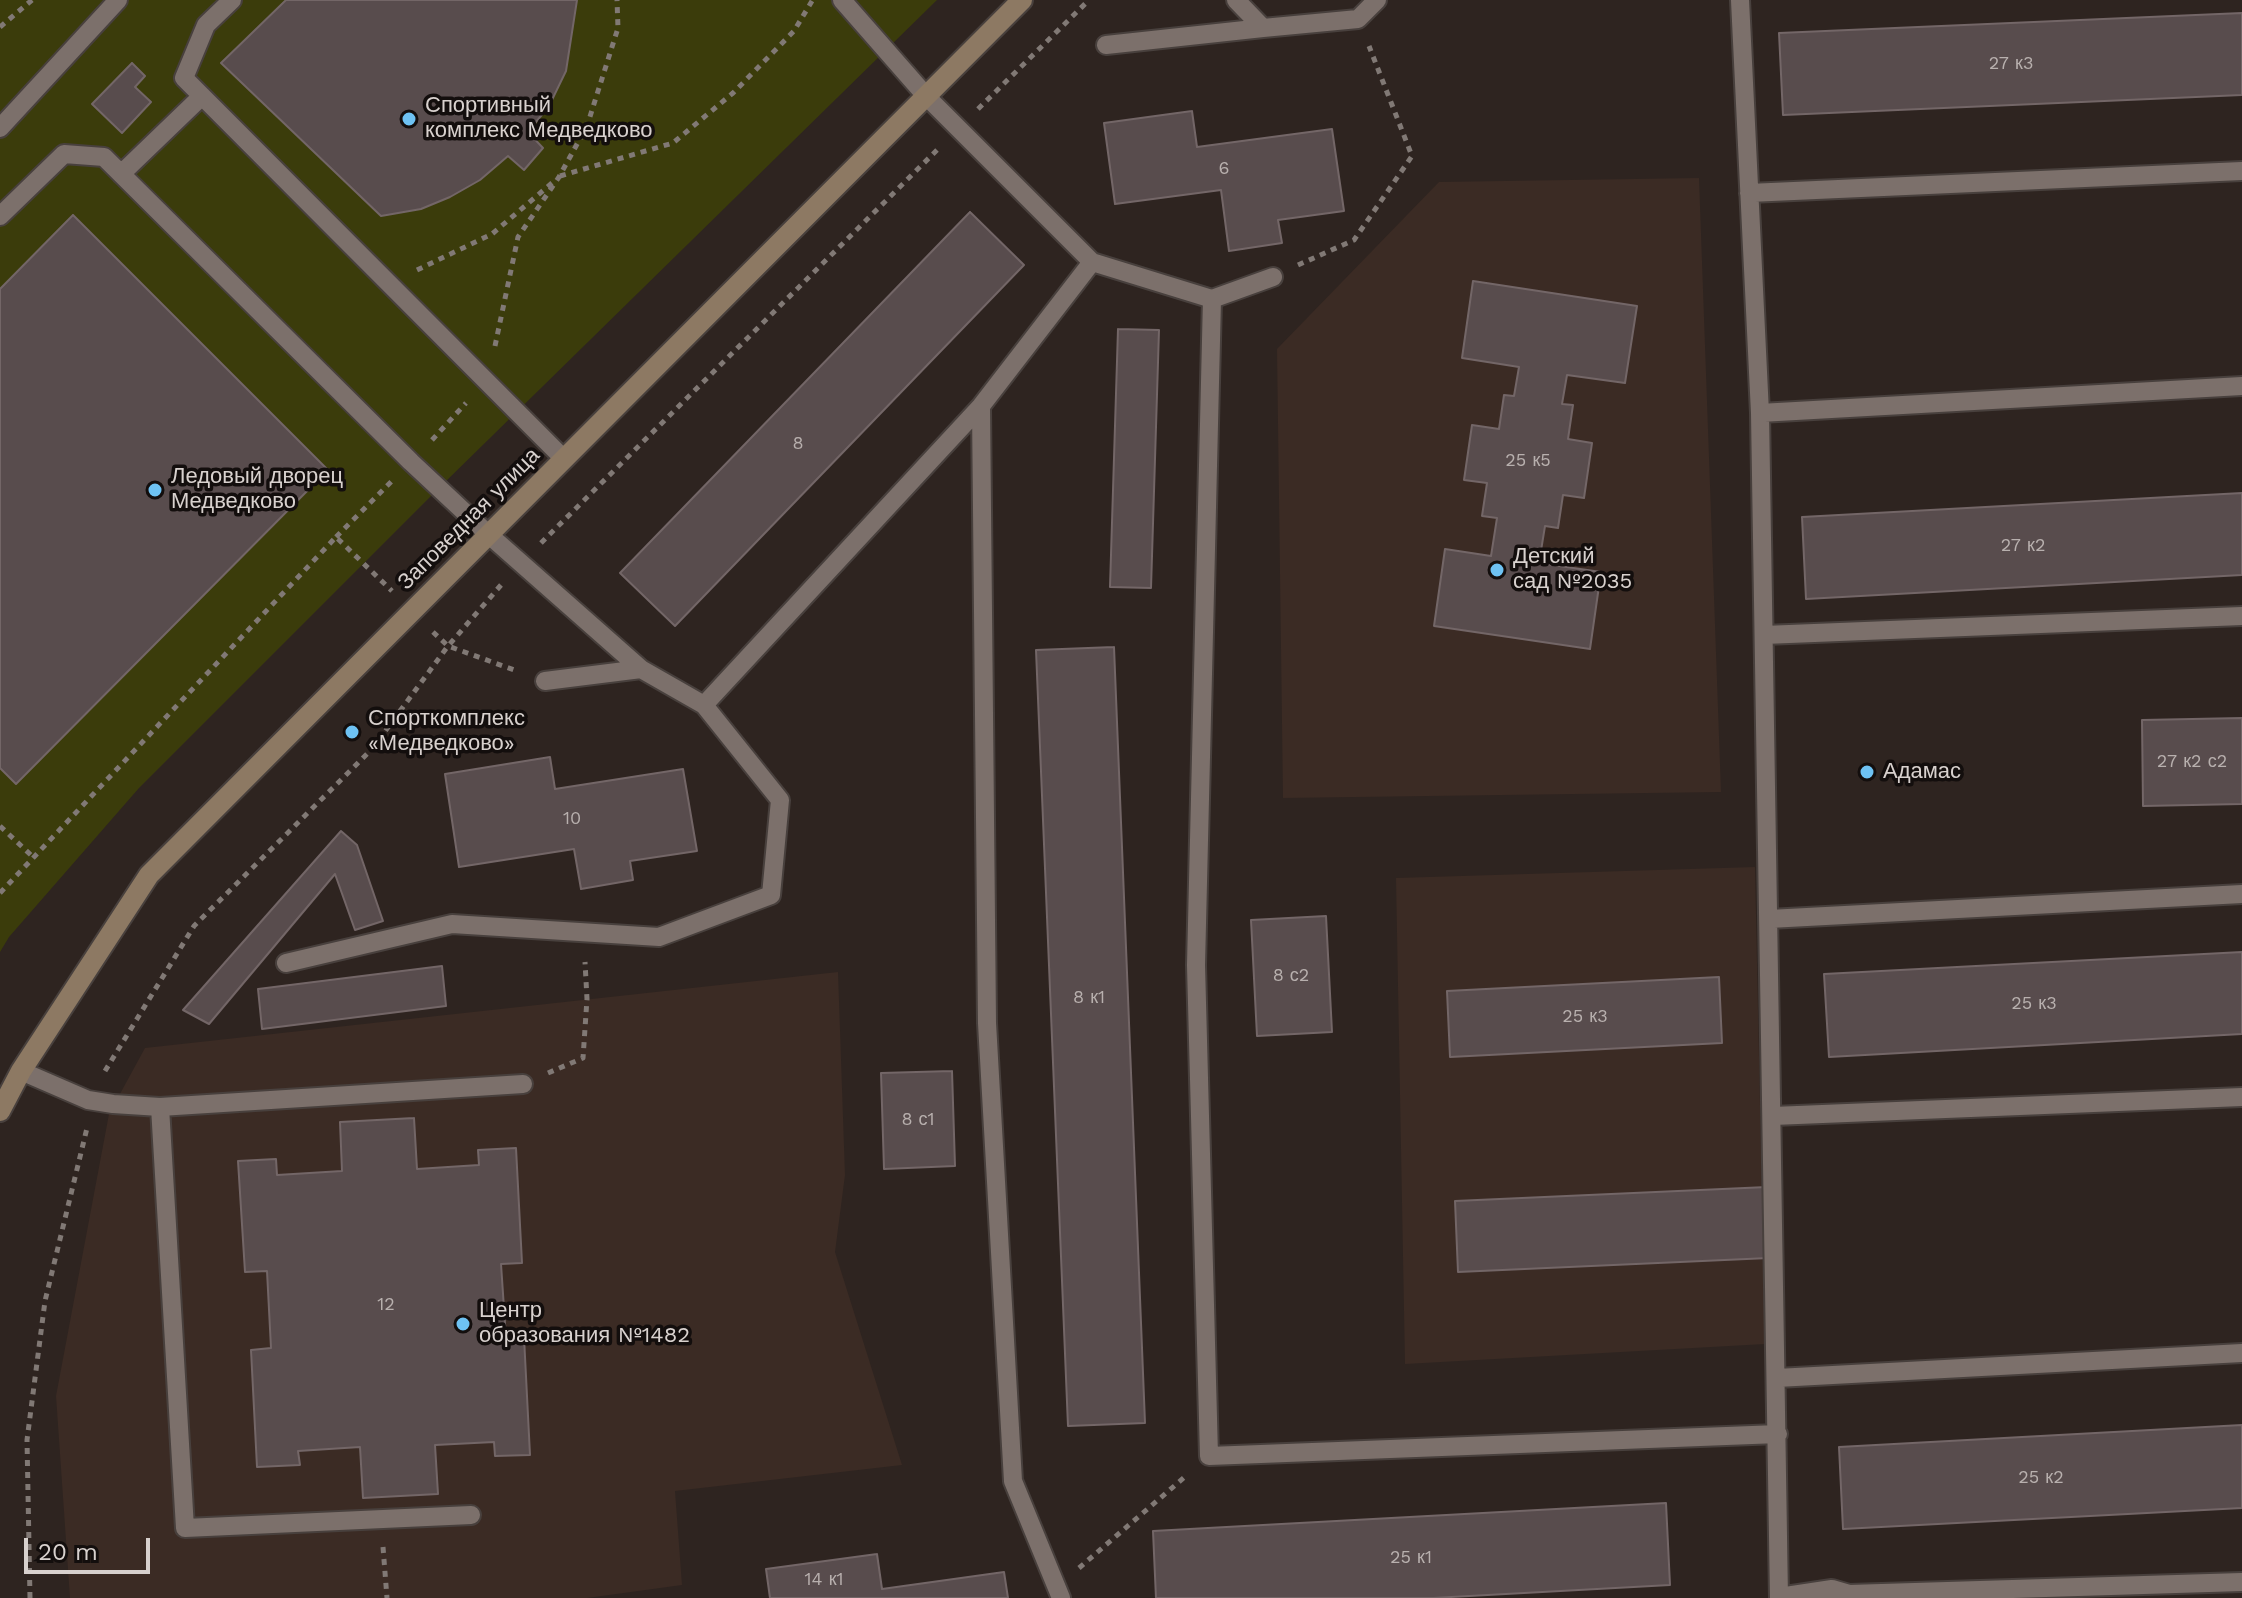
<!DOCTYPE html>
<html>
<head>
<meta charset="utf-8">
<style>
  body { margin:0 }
  #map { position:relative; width:2242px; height:1598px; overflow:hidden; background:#2e2420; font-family:"Work Sans",sans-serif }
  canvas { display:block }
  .scale { position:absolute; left:24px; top:1538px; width:126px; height:36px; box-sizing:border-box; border:4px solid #d8d1ce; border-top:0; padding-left:10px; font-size:24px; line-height:28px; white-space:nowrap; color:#d8d1ce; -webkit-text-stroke:6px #130e0d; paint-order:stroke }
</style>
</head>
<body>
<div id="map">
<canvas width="2242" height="1598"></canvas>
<div class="scale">20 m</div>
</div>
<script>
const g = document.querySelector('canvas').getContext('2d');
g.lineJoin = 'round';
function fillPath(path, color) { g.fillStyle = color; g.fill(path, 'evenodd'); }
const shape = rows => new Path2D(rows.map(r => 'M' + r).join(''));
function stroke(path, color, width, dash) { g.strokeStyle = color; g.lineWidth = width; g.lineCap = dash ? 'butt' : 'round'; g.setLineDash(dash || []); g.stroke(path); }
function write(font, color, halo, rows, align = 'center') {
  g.font = font + ' "Work Sans",sans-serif'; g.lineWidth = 7; g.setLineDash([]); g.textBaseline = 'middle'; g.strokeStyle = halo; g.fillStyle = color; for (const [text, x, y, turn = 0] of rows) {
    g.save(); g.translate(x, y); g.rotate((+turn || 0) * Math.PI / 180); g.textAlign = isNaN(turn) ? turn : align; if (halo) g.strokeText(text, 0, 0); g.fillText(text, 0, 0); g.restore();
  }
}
fillPath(shape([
  [1699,178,1721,792,1283,798,1277,349,1439,182],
  [1755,867,1765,1344,1405,1364,1396,878],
  [838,972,845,1175,835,1252,902,1465,675,1491,682,1585,587,1598,70,1598,56,1396,109,1114,145,1048]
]), '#3b2b24');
fillPath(shape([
  [0,0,937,0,440,487,139,788,9,937,0,952]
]), '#3b3c0b');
const building = shape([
  [286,0,577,0,566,71,549,106,528,132,543,148,524,170,508,156,480,180,450,197,421,209,381,216,221,63,286,0],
  [2242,13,2242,95,1783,115,1779,33,2242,13],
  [132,63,145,76,135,87,151,102,122,133,92,104,132,63],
  [1192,111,1197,147,1332,129,1344,211,1278,220,1282,243,1229,251,1221,190,1115,204,1104,123,1192,111],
  [970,212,1024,265,675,626,620,573,970,212],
  [73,215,328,470,16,784,0,768,0,289,73,215],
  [1473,281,1637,306,1625,383,1567,375,1562,404,1573,405,1568,439,1592,443,1584,498,1563,495,1558,528,1545,526,1539,563,1601,572,1590,649,1434,626,1445,549,1491,556,1497,518,1482,516,1487,483,1464,480,1472,425,1499,429,1504,395,1514,396,1519,367,1462,358,1473,281],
  [1118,329,1159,330,1151,588,1110,587,1118,329],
  [2242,493,2242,575,1806,599,1802,517,2242,493],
  [1114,647,1145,1423,1068,1426,1036,650,1114,647],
  [2242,718,2242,804,2143,806,2142,720,2242,718],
  [550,757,555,789,683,769,697,851,630,861,633,880,581,889,574,849,459,867,445,774,550,757],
  [341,831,357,845,383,921,355,930,335,874,209,1024,183,1010,341,831],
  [1326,916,1332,1032,1257,1036,1251,920,1326,916],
  [2242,952,2242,1034,1829,1057,1824,974,2242,952],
  [442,966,446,1006,262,1029,258,989,442,966],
  [1719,977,1722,1043,1450,1057,1447,991,1719,977],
  [952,1071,955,1166,884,1169,881,1073,952,1071],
  [414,1118,417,1169,479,1165,478,1150,516,1148,522,1263,501,1264,506,1338,524,1337,530,1455,495,1456,494,1442,435,1445,438,1494,363,1498,360,1447,298,1451,300,1465,257,1467,251,1350,271,1348,267,1271,245,1272,238,1161,276,1159,277,1175,342,1171,340,1122,414,1118],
  [1767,1187,1769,1258,1458,1272,1455,1201,1767,1187],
  [2242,1425,2242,1508,1843,1529,1839,1447,2242,1425],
  [1666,1503,1670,1585,1433,1598,1156,1598,1153,1531,1666,1503],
  [877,1554,882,1589,1004,1572,1008,1598,770,1598,766,1569,877,1554]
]);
fillPath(building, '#584c4d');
stroke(building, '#736667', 2);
const lane = shape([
  [232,0,206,25,184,78,563,458],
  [842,0,926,96,1092,262],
  [1236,0,1263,28,1358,19,1377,0],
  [1740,0,1760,413,1779,1598],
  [1106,45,1263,28],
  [0,128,118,0],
  [121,174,202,96],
  [1749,193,2242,171],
  [0,216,64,154,104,157,411,462,488,534,641,669,704,705,780,800,771,895,659,937,452,924,286,963],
  [1212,299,1273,277],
  [981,406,987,1023,1013,1481,1061,1598],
  [1760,413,2242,386],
  [1764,635,2242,616],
  [545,681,641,669],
  [704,705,981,406,1092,262,1212,299,1196,965,1209,1456,1778,1434],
  [1769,919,2242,894],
  [21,1071,88,1100,113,1104,160,1107,523,1084],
  [160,1107,185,1528,471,1515],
  [1773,1116,2242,1097],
  [1777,1378,2242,1353],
  [1779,1597,1832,1589,1849,1594,2242,1582]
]);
const secondary = shape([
  [0,1111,21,1071,149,875,1022,0]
]);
stroke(lane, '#48403d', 22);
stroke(secondary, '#48403d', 24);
stroke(shape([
  [0,27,32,0],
  [978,109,1089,0],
  [560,176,673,143,733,93,794,31,812,1],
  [1298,265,1354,240,1412,156,1369,46],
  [417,270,492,234,552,183],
  [495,346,518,237,559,177,587,126,618,28,617,0],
  [432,440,466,403],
  [336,537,392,481],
  [541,543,937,150],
  [433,632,448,646,517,671],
  [0,826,33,857],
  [0,893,336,537,392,591],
  [105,1071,194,926,372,749,448,646,501,585],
  [548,1073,583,1058,587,999,585,962],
  [383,1547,387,1598],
  [1079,1568,1187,1475],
  [30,1598,27,1440,45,1301,87,1128]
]), '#817975', 5, [6, 6]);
stroke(lane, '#7c706b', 18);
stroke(secondary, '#8d7963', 20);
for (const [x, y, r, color] of [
  [409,119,8,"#6ec2f3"],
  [155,490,8,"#6ec2f3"],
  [1497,570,8,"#6ec2f3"],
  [352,732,8,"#6ec2f3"],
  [1867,772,8,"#6ec2f3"],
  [463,1324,8,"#6ec2f3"]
]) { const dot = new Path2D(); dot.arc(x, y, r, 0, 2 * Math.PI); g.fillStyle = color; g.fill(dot); stroke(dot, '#130e0d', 3); }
write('18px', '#b8b0ae', null, [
  ["27 к3",2011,64],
  ["6",1224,169],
  ["8",798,444],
  ["25 к5",1528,461],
  ["27 к2",2023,546],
  ["27 к2 с2",2192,762],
  ["10",572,819],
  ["8 с2",1291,976],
  ["8 к1",1089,998],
  ["25 к3",2034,1004],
  ["25 к3",1585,1017],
  ["8 с1",918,1120],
  ["12",386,1305],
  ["25 к2",2041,1478],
  ["25 к1",1411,1558],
  ["14 к1",824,1580]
]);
write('22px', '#d8d1ce', '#130e0d', [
  ["Спортивный",425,106],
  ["комплекс Медведково",425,131],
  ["Ледовый дворец",171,477],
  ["Медведково",171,502],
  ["Детский",1513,557],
  ["сад №2035",1513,582],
  ["Спорткомплекс",368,719],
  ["«Медведково»",368,744],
  ["Адамас",1883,772],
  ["Центр",479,1311],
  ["образования №1482",479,1336]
], 'left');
write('22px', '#d8d1ce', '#130e0d', [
  ["Заповедная улица",469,519,-45]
]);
</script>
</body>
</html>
